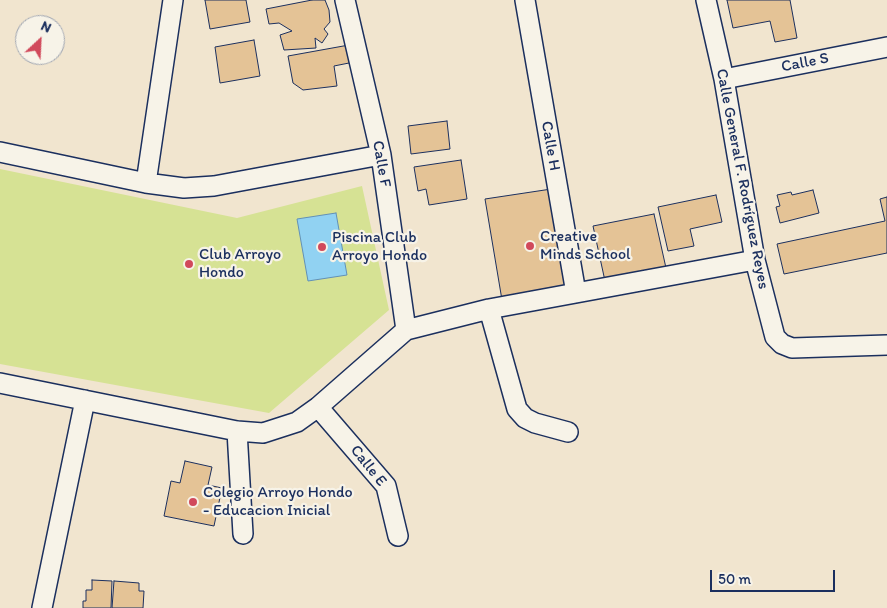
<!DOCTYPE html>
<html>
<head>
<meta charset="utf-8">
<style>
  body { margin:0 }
  #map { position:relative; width:887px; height:608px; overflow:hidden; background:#f1e5cf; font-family:Itim,sans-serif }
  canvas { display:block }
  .north { position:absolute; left:15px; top:15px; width:50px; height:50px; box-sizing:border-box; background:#f7f3e8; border:1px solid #9fa5b1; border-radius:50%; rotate:25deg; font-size:14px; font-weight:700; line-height:20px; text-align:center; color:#1b2f5e }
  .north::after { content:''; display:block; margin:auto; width:18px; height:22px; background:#d1495b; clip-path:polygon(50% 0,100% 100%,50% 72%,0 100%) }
  .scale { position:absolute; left:710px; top:570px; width:125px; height:22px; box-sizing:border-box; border:2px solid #1b2f5e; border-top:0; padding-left:6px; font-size:15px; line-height:18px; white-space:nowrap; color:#1b2f5e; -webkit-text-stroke:4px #f7f3e8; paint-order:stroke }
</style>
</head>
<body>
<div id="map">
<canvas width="887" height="608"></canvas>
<div class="north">N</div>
<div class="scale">50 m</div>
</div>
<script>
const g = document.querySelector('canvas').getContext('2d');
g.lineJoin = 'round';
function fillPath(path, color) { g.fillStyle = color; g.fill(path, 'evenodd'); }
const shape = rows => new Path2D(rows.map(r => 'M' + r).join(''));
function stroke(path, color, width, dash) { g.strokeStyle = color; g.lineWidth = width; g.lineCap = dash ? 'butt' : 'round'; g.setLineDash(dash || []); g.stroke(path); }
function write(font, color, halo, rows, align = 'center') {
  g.font = font + ' Itim,sans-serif'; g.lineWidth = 4.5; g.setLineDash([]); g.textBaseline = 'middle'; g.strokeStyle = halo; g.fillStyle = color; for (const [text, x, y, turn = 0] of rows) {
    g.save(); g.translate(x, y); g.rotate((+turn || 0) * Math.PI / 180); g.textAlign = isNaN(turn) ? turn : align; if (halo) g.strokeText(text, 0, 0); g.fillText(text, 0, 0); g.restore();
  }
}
fillPath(shape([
  [0,169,237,218,362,186,389,310,269,413,0,364]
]), '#d6e294');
const water = shape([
  [336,213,347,275,308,281,297,219,336,213]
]);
fillPath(water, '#91d2f2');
stroke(water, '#6291b7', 1);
const building = shape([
  [205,0,246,0,250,22,210,29,205,0],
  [312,0,325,0,329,10,330,22,324,29,328,34,322,43,315,38,316,48,284,50,280,35,292,31,279,23,269,24,266,9,312,0],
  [727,0,790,0,797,38,775,42,770,21,733,28,727,0],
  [254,40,260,76,220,83,215,47,254,40],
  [349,45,354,62,334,66,337,86,303,90,293,83,288,56,349,45],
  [447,121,450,149,411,154,408,126,447,121],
  [461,160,467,199,429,205,426,189,418,191,414,167,461,160],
  [558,188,576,293,503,306,485,199,558,188],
  [813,190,819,213,780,223,776,207,780,206,777,195,791,192,792,195,813,190],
  [716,195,722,222,690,229,694,246,668,251,658,207,716,195],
  [887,197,887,253,784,274,777,244,885,221,880,199,887,197],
  [654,214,666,268,605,281,593,226,654,214],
  [185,461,212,467,208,485,222,488,214,526,164,516,171,481,180,483,185,461],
  [92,580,112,581,111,608,83,608,83,601,86,601,86,590,92,590,92,580],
  [114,581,139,583,139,591,144,591,143,608,112,608,114,581]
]);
fillPath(building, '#e4c396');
stroke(building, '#1b2f5e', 1);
const street = shape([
  [345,0,381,155,406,330],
  [525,0,576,293],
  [706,0,724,79,755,260,775,337,782,344,792,348,887,345],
  [724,79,887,47],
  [0,152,146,183,184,188,214,186,381,155],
  [146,183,173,0],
  [489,309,517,409,525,418,535,423,568,432],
  [0,383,237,431,263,433,297,422,318,407,406,330,489,309,755,260],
  [318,407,386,486,398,536],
  [237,431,243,534],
  [42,608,85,400]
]);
stroke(street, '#1b2f5e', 22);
stroke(street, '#f7f3e8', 19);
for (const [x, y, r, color] of [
  [530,246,5,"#d1495b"],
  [322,247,5,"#d1495b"],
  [189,264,5,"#d1495b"],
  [193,502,5,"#d1495b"]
]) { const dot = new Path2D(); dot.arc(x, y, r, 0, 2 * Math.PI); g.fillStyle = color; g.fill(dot); stroke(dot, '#f7f3e8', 2); }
write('16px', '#1b2f5e', '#f7f3e8', [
  ["Calle S",805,63,-11],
  ["Calle H",550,146,80],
  ["Calle F",381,164,80],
  ["Calle General F. Rodríguez Reyes",742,179,79],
  ["Calle E",368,466,51]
]);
write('16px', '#1b2f5e', '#f7f3e8', [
  ["Creative",540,237],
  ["Minds School",540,255],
  ["Piscina Club",332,238],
  ["Arroyo Hondo",332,256],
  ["Club Arroyo",199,255],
  ["Hondo",199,273],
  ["Colegio Arroyo Hondo",203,493],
  ["- Educacion Inicial",203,511]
], 'left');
</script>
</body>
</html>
